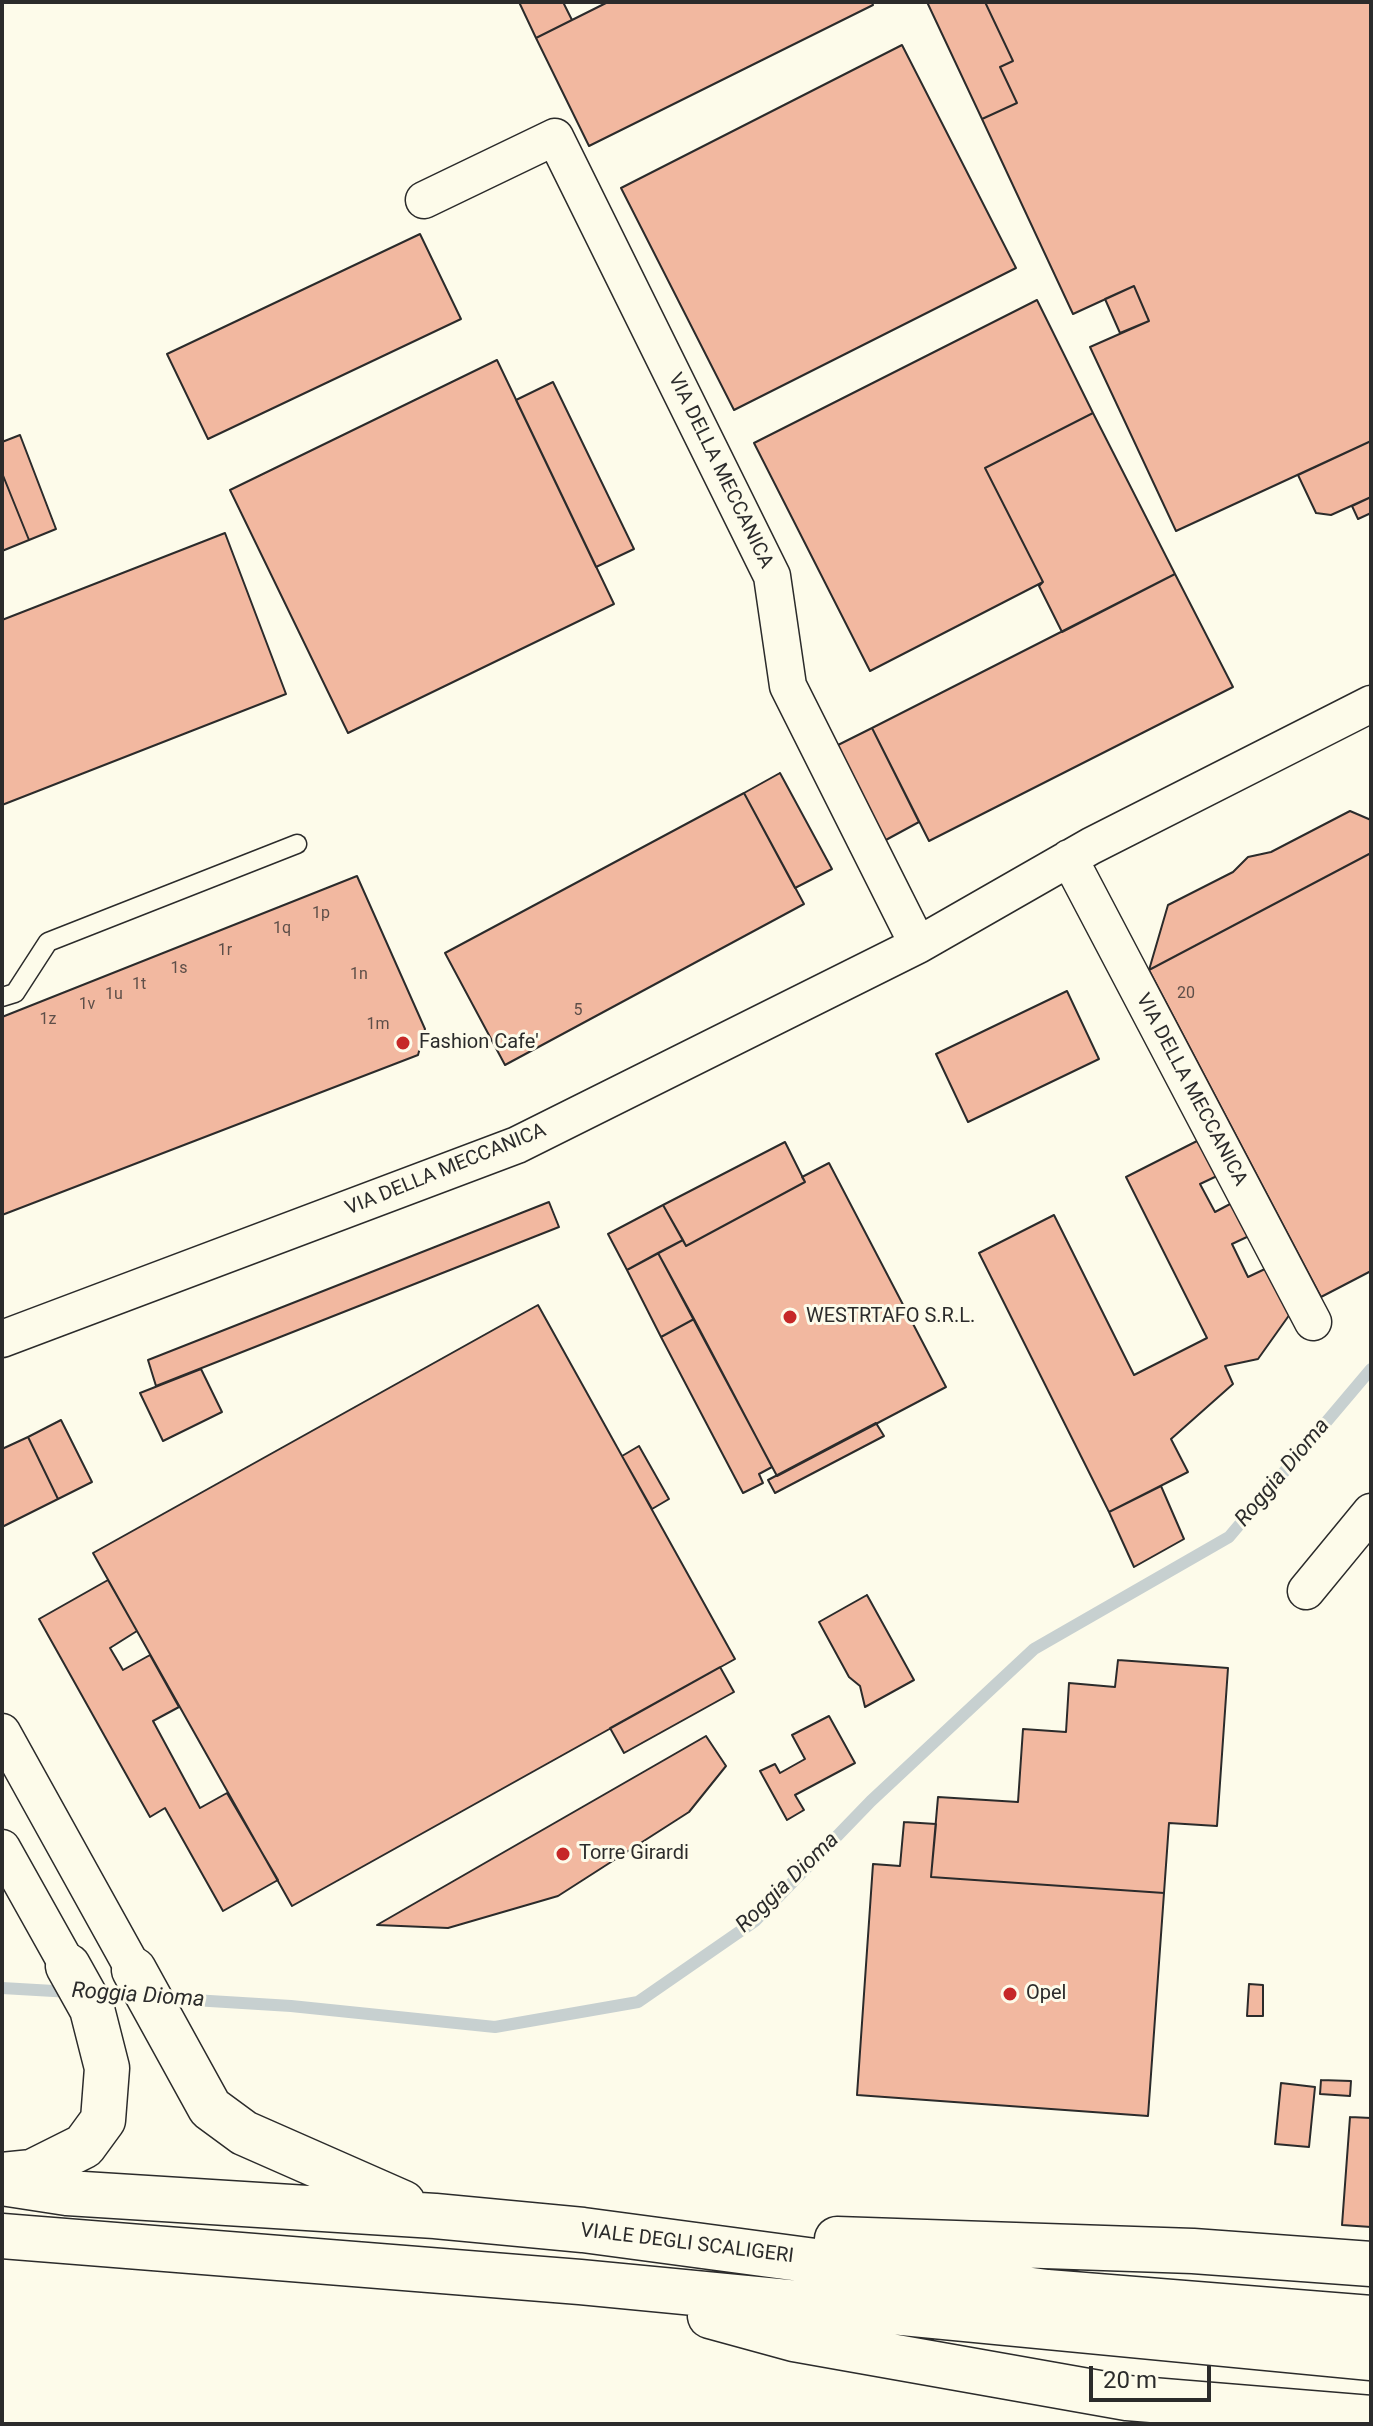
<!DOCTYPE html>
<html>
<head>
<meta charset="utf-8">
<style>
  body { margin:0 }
  #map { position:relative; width:1373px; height:2426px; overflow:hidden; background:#fdfbea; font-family:Roboto,sans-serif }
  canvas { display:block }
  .frame { position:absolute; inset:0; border:4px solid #2b2b2b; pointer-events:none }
  .scale { position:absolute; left:1089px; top:2366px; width:122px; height:36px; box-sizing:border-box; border:4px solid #2b2b2b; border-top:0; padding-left:10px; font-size:24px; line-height:28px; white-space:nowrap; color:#2b2b2b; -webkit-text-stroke:6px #fdfbea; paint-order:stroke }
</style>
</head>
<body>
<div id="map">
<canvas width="1373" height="2426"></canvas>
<div class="frame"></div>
<div class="scale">20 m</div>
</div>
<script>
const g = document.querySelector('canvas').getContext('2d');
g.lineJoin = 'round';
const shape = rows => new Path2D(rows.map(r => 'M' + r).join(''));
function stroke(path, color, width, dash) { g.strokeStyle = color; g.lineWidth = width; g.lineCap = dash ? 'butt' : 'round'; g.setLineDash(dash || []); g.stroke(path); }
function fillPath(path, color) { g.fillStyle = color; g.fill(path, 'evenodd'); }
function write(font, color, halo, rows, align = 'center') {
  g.font = font + ' Roboto,sans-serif'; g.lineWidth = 6; g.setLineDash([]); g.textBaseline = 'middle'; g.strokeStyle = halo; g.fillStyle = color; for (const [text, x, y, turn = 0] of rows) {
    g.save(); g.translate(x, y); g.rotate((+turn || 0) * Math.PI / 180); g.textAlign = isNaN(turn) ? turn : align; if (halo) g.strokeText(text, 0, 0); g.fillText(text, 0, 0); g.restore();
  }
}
stroke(shape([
  [2,1988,71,1992],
  [93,1993,139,1996],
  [161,1998,291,2006,495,2027,638,2002,755,1921,871,1801,1034,1649,1229,1537,1371,1369]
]), '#c7d0d0', 12);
const building = shape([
  [519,2,563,2,572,20,536,38,519,2],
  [608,2,872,2,873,5,589,146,536,38,608,2],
  [927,2,985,2,1013,61,1000,67,1017,103,982,119,927,2],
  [985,2,1371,2,1371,441,1176,531,1090,347,1149,321,1134,286,1073,314,982,119,1017,103,1000,67,1013,61,985,2],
  [902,45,1016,268,734,410,621,188,902,45],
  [420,234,461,319,208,439,167,354,420,234],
  [1134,286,1149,321,1120,333,1105,299,1134,286],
  [1037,300,1093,413,985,468,1043,582,870,671,754,443,1037,300],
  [497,360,614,604,348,733,230,490,497,360],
  [553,382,634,549,596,567,516,400,553,382],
  [1093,413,1175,574,1062,632,1039,586,1043,582,985,468,1093,413],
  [20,435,56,529,29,540,2,473,2,442,20,435],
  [1371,441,1371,497,1331,515,1316,513,1298,475,1371,441],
  [2,473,29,540,2,551,2,473],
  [1371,497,1371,513,1358,519,1352,506,1371,497],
  [225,533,286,694,2,805,2,620,225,533],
  [1175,574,1233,687,929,841,872,728,1175,574],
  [872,728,919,822,884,841,836,746,872,728],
  [780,773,832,869,795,888,744,793,780,773],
  [744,793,804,904,505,1065,445,953,744,793],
  [1350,811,1371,820,1371,853,1149,970,1168,905,1233,872,1248,857,1271,852,1350,811],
  [1371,853,1371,1271,1321,1297,1149,970,1371,853],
  [357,876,425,1029,418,1055,2,1215,2,1017,357,876],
  [1067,991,1099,1059,968,1122,936,1054,1067,991],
  [1199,1140,1217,1176,1200,1184,1215,1212,1232,1203,1249,1236,1232,1244,1248,1277,1267,1268,1290,1314,1258,1359,1225,1366,1233,1384,1171,1439,1188,1472,1109,1512,979,1253,1054,1215,1134,1375,1207,1338,1126,1177,1199,1140],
  [785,1142,805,1182,686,1246,663,1205,785,1142],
  [829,1163,946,1387,777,1476,658,1253,683,1240,686,1246,805,1182,802,1177,829,1163],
  [549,1202,559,1227,156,1386,148,1360,549,1202],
  [663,1205,683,1240,627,1270,608,1234,663,1205],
  [658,1253,694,1319,661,1337,627,1270,658,1253],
  [538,1305,735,1659,292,1906,93,1553,538,1305],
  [694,1319,772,1467,759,1474,763,1483,743,1493,661,1337,694,1319],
  [201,1369,222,1412,163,1441,140,1393,201,1369],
  [61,1420,92,1482,58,1499,28,1437,61,1420],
  [876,1423,884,1436,775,1493,768,1480,876,1423],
  [28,1437,58,1499,2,1527,2,1449,28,1437],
  [639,1446,669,1499,652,1509,622,1456,639,1446],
  [1161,1486,1184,1539,1134,1567,1109,1512,1161,1486],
  [108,1580,137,1631,110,1648,123,1670,150,1655,179,1707,153,1721,200,1808,227,1793,278,1880,223,1911,165,1808,150,1817,39,1619,108,1580],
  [867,1595,914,1680,865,1707,860,1686,849,1677,819,1622,867,1595],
  [1118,1660,1228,1668,1217,1826,1169,1823,1164,1893,931,1877,938,1797,1018,1802,1023,1729,1066,1732,1069,1683,1115,1687,1118,1660],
  [720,1667,734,1692,624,1753,610,1728,720,1667],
  [829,1716,855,1763,795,1795,804,1810,787,1820,760,1771,775,1764,780,1773,805,1759,792,1735,829,1716],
  [706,1736,726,1766,689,1812,558,1896,448,1928,377,1925,706,1736],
  [904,1822,936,1824,931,1877,1164,1893,1148,2116,857,2095,873,1864,900,1866,904,1822],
  [1249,1984,1263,1985,1263,2016,1247,2016,1249,1984],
  [1321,2080,1351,2081,1350,2096,1320,2094,1321,2080],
  [1281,2083,1315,2087,1309,2147,1275,2144,1281,2083],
  [1350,2117,1371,2118,1371,2227,1342,2225,1350,2117]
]);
fillPath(building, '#f2b8a0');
stroke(building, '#2b2b2b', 2);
const service = shape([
  [2,997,15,993,48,942,297,844]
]);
const minor = shape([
  [424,200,555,137,772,576,788,686,918,945],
  [1069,858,1313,1322],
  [2,1339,517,1145,918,945,1091,846,1371,704],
  [1306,1591,1371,1512],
  [2,1732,134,1970],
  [2,1848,68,1966]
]);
const trunk = shape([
  [134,1970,210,2108,244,2133,403,2203],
  [2,2175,32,2172,84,2146,103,2120,107,2068,92,2009,68,1966],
  [2,2183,67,2193,435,2216,583,2230,1047,2292,1371,2318],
  [2,2236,580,2282,1371,2358],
  [837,2239,1193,2251,1371,2264],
  [710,2316,794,2339,1127,2398,1371,2418]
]);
stroke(service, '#2b2b2b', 21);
stroke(minor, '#2b2b2b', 39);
stroke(trunk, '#2b2b2b', 47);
stroke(service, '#fdfbea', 18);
stroke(minor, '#fdfbea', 36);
stroke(trunk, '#fdfbea', 44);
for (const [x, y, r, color] of [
  [403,1043,8,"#c62828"],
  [790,1317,8,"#c62828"],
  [563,1854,8,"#c62828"],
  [1010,1994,8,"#c62828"]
]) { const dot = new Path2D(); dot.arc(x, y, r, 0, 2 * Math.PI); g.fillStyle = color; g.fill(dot); stroke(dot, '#fdfbea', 3); }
write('16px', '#5d4e48', null, [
  ["1p",321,914],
  ["1q",282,929],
  ["1r",225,951],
  ["1s",179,969],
  ["1n",359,975],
  ["1t",139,985],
  ["20",1186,994],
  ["1u",114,995],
  ["1v",87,1005],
  ["5",578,1011],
  ["1z",48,1020],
  ["1m",378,1025]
]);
write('20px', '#2b2b2b', '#fdfbea', [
  ["VIA DELLA MECCANICA",720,471,64],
  ["VIA DELLA MECCANICA",1191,1090,62],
  ["VIA DELLA MECCANICA",446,1170,-22],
  ["VIALE DEGLI SCALIGERI",687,2244,7]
]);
write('20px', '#2b2b2b', '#fdfbea', [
  ["Fashion Cafe'",419,1043],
  ["WESTRTAFO S.R.L.",806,1317],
  ["Torre Girardi",579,1854],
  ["Opel",1026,1994]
], 'left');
write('italic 22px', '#2b2b2b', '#fdfbea', [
  ["Roggia Dioma",1283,1473,-50],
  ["Roggia Dioma",788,1883,-44],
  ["Roggia Dioma",138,1996,4]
]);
</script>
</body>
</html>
